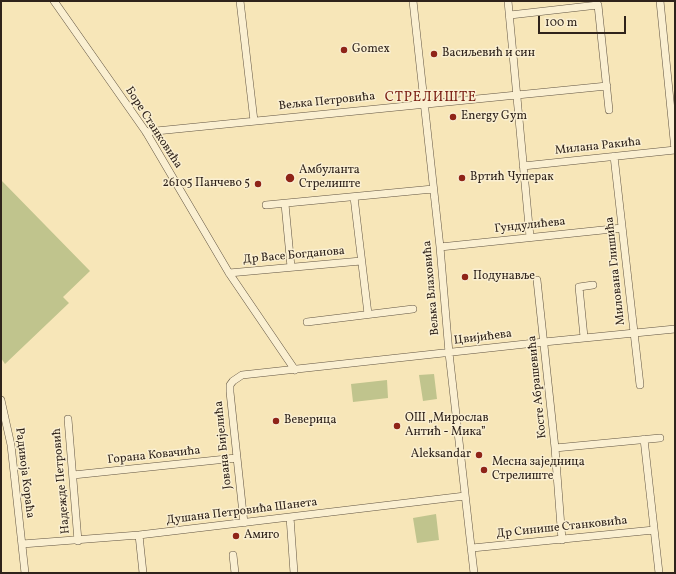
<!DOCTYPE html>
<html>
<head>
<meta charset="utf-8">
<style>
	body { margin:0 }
	#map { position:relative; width:676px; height:574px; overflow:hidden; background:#f7e6b8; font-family:Vollkorn,serif }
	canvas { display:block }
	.frame { position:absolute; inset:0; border:2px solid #2f231b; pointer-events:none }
	.scale { position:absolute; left:538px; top:16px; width:88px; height:18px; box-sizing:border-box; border:2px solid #2f231b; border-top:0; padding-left:5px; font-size:12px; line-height:14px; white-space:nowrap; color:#2f231b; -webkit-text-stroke:3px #faefd1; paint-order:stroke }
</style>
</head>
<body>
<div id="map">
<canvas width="676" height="574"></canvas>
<div class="frame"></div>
<div class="scale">100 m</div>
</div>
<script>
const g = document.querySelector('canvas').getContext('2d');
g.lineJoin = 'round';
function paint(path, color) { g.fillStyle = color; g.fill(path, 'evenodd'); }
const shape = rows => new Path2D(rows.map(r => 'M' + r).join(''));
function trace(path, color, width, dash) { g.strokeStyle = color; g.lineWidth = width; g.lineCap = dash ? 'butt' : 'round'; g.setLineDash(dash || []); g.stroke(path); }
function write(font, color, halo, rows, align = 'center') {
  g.font = font + ' Vollkorn,serif'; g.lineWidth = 3; g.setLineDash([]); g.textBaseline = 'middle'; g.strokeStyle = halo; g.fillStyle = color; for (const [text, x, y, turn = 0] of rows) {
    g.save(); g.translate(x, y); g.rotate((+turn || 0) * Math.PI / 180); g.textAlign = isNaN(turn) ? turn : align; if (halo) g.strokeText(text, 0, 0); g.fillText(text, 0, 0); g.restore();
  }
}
paint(shape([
	[1,180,90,271,63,297,69,303,5,364,1,358],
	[434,374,437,399,423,401,419,375],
	[387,380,388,398,353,402,351,384],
	[436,514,439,540,417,543,413,518]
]), '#c0c48d');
const minor = shape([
	[54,1,146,132,229,273,295,370],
	[240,1,254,121],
	[413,1,440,247,449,353,474,573],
	[508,1,530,237],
	[660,1,675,150],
	[510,15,598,5,609,110],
	[146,132,607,86],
	[614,156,640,385],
	[523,166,675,150],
	[354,197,368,314],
	[285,204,291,267],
	[266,205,433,189],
	[440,247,622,228],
	[229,273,361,261],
	[537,280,555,448,562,540],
	[307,322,413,309],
	[584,337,579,287,593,285],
	[1,400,11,445,25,573],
	[68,419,78,541],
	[644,439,659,573],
	[555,448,660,438],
	[73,475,236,458],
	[290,517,294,573],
	[244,523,230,392,230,385,233,381,242,375,544,342,675,329],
	[139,535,143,573],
	[22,544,139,535,465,496],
	[472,548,654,530],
	[233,555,235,573]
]);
trace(minor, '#615442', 8);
trace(minor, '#faefd1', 7);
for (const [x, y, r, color] of [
	[344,50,4,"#8f2418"],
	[434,54,4,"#8f2418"],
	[453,117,4,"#8f2418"],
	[290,178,5,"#8f2418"],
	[462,178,4,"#8f2418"],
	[258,184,4,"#8f2418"],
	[465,277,4,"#8f2418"],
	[276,421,4,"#8f2418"],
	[397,426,4,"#8f2418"],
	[479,455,4,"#8f2418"],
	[484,470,4,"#8f2418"],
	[236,536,4,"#8f2418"]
]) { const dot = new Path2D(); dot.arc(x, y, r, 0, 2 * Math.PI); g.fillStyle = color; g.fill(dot); trace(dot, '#faefd1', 1.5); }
write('12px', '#2f231b', '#faefd1', [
	["Gomex",352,50],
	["Васиљевић и син",442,54],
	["Energy Gym",461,117],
	["Амбуланта",299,171],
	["Стрелиште",299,185],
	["Вртић Чуперак",470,178],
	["26105 Панчево 5",250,184,"right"],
	["Подунавље",473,277],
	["ОШ „Мирослав",405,419],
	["Антић - Мика”",405,433],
	["Веверица",284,421],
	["Aleksandar",471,455,"right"],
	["Месна заједница",492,463],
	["Стрелиште",492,477],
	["Амиго",244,536]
], 'left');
write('12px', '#2f231b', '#faefd1', [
	["Вељка Петровића",327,102,-6],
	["Боре Станковића",153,128,57],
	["Милана Ракића",598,147,-6],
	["Гундулићева",530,226,-6],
	["Др Васе Богданова",294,256,-5],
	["Милована Глишића",616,271,-96],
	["Вељка Влаховића",432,288,-95],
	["Цвијићева",483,338,-7],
	["Косте Абрашевића",538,387,-96],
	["Јована Бијелића",224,445,-96],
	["Горана Ковачића",154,456,-6],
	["Радивоја Кораћа",24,473,83],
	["Надежде Петровић",62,481,-95],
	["Душана Петровића Шанета",242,512,-7],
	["Др Синише Станковића",562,528,-6]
]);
g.letterSpacing = '1px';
write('14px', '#7a1f14', '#faefd1', [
	["СТРЕЛИШТЕ",431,98]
]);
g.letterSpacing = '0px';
</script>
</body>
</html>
